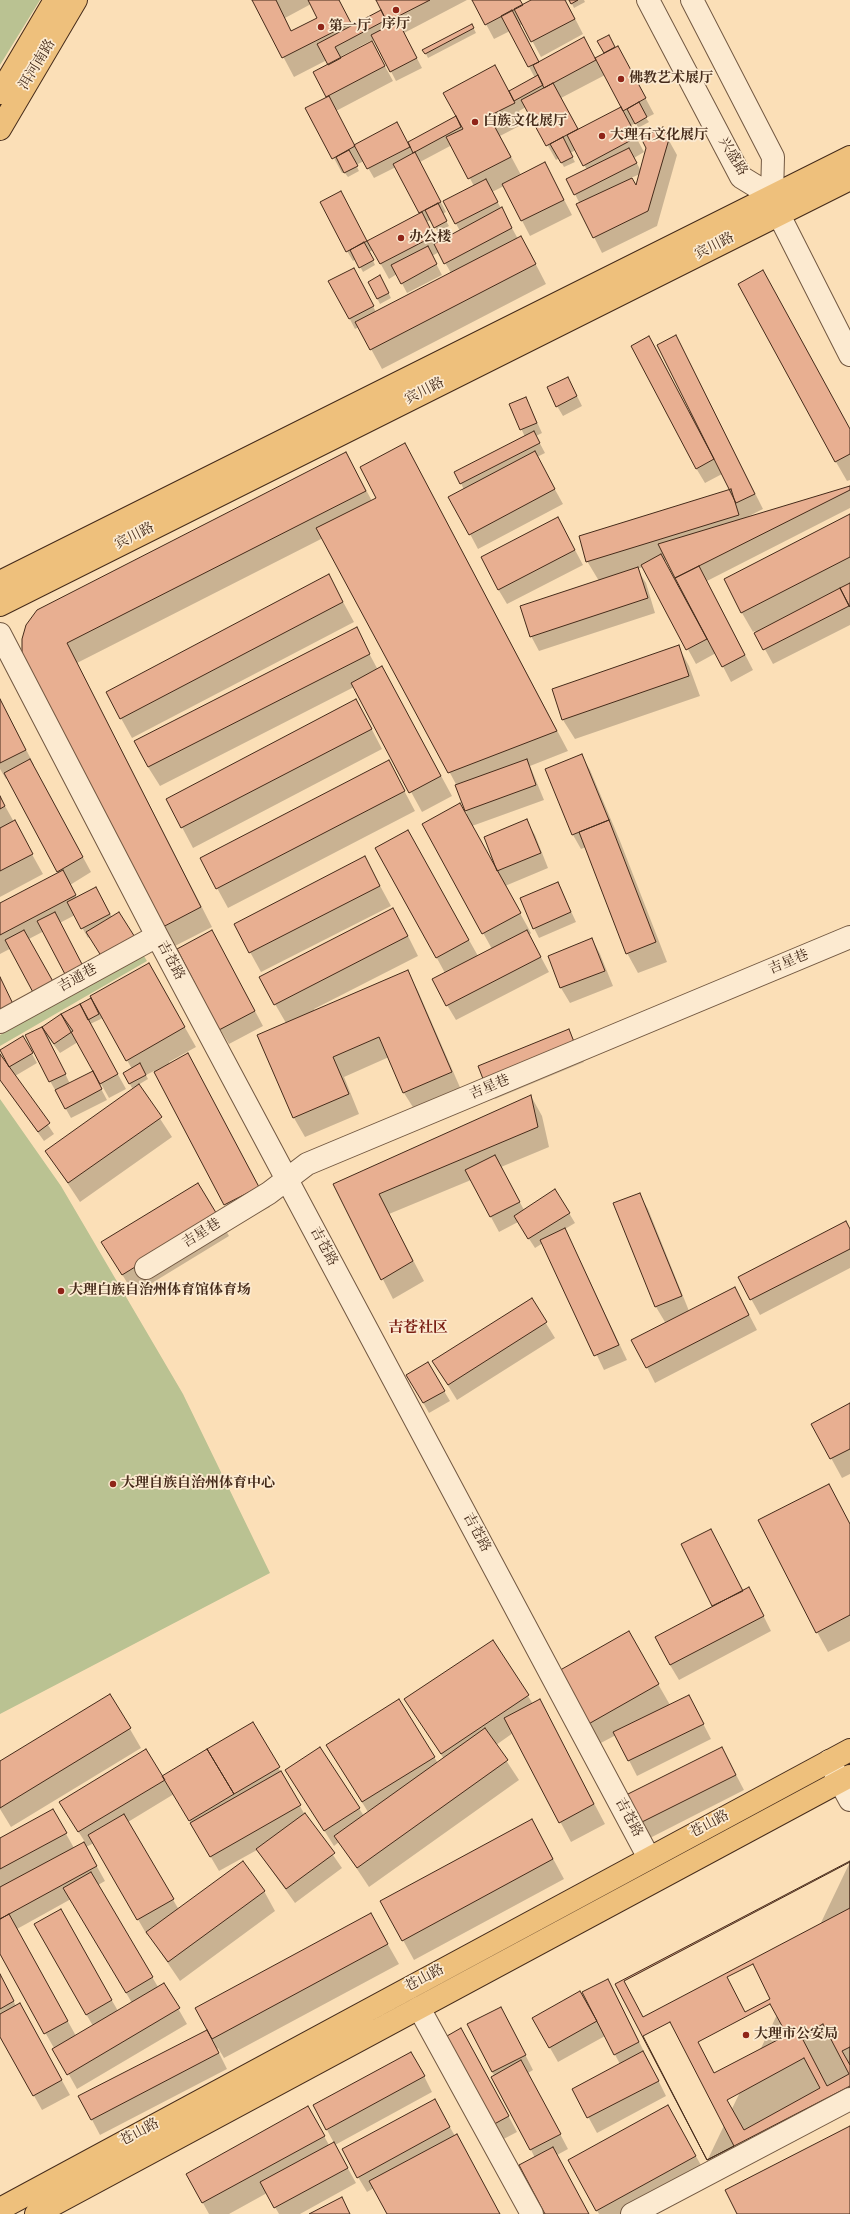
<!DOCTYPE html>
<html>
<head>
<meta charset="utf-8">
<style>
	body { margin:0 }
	canvas { display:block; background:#fbdfb7 }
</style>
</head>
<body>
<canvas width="850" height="2214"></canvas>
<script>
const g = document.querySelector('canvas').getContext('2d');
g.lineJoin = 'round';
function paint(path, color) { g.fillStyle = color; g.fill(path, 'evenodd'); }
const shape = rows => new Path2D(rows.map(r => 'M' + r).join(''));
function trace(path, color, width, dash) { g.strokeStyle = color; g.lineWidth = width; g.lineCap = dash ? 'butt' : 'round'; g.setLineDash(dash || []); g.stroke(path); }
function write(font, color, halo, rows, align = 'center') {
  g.font = font + ' "IM FELL English","Noto Serif SC",serif'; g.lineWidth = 3.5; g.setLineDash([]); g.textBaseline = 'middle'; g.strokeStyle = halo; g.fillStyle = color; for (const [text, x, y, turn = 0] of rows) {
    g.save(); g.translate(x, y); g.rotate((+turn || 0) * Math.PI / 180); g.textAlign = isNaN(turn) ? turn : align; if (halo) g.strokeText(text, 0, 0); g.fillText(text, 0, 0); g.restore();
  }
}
paint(shape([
	[0,0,40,0,0,65],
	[142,953,147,961,0,1046,0,1035],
	[0,1099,61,1186,183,1394,270,1573,0,1714]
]), '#bac292');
paint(shape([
	[253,0,339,0,353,27,383,11,377,0,467,0,404,33,422,68,396,81,374,39,340,57,341,59,380,57,393,81,336,111,355,146,408,143,455,118,460,125,461,124,495,67,509,92,535,78,510,31,494,39,473,0,520,0,523,6,534,0,568,0,566,1,583,34,541,57,523,24,519,26,539,63,595,59,605,54,598,41,608,36,615,48,618,47,654,114,646,118,649,122,638,128,636,123,630,126,644,152,634,158,641,171,662,128,677,155,657,226,602,253,578,205,580,204,575,194,587,170,576,150,570,153,575,162,564,167,559,158,556,160,526,107,519,111,525,123,500,136,521,175,545,163,572,215,530,236,504,186,492,192,518,239,532,257,546,284,382,369,359,327,355,329,330,281,359,279,376,312,451,273,439,252,432,256,442,275,407,293,397,274,389,279,373,250,369,252,375,265,363,272,356,259,353,261,347,251,346,202,367,242,420,214,396,167,374,178,364,161,356,165,359,171,348,177,344,172,342,173,307,108,328,97,315,73,329,65,327,60,294,77],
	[311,4,318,18,292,32,285,18],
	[605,75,622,107,578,130,561,98],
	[452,145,474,186,444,202,460,231,438,243,426,222,431,220,438,232,449,226,442,214,446,212,420,162],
	[640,174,636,187,631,178],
	[570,0,584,0,585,2,574,8],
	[472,25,476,33,428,58,424,50],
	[380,276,391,298,380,304,369,282],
	[739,284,850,430,850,480,847,481,836,462],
	[676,336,763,509,745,518,850,487,850,508,707,581,753,670,731,682,716,653,696,664,643,567,637,569,646,583,655,613,539,651,531,636,599,581,587,561,730,490,722,474,705,483,696,468,689,412,690,411],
	[667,560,683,590,681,591,664,561],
	[568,378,582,406,563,416,557,406],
	[526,398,542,433,536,436,545,453,537,457,563,504,478,549,470,534,464,490,461,483,525,437,510,404],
	[346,453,372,501,416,464,568,751,530,766,544,800,472,826,497,870,526,820,535,835,548,868,505,886,531,933,529,935,549,972,456,1020,447,1005,445,973,377,848,419,851,478,956,492,949,423,824,467,814,457,786,323,538,77,663,212,927,171,948,23,661],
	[850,516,850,625,773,664,755,631,753,632,742,613,725,580],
	[558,518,583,565,507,604,498,589],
	[329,576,354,622,132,738,107,693],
	[356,629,378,670,393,687,452,796,422,812,354,687,160,786,148,767],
	[678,646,689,666,700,696,575,739,563,720,553,690],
	[0,699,34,765,33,765,91,872,70,885,78,900,102,898,112,917,88,938,75,915,0,954,0,905,59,874,7,778,6,779,0,769],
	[367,720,382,749,193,848,167,799],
	[582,756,590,770,620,841,667,962,638,973,627,953,586,847,581,849,573,835],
	[399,781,415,811,228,908,217,888],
	[0,797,43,874,0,897],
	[365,858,391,906,261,972,250,952],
	[558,883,576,922,539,938,534,928],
	[404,928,418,956,314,1009,315,1011,407,971,418,991,462,1092,416,1112,404,1093,389,1057,344,1077,359,1114,305,1137,294,1118,286,1023,275,1004],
	[212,931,263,1026,229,1044,220,1029],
	[592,939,600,954,613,986,570,1003,561,988,549,957],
	[149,964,196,1047,169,1062,170,1064,188,1054,270,1207,237,1224,154,1071,146,1075,148,1079,138,1085,172,1137,80,1202,46,1151,137,1087,132,1088,124,1073,132,1069,103,1018,90,1024,126,1089,109,1098,100,1082,98,1083,107,1100,71,1118,50,1081,27,1036,62,1015,94,1003],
	[48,1037,60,1053,78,1042,98,1079,70,1084],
	[569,1030,584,1062,495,1099,486,1084],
	[23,1038,37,1063,15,1076,54,1134,44,1141,0,1080,0,1056,8,1067],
	[531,1096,542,1116,549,1147,501,1167,524,1210,569,1213,575,1223,565,1229,627,1360,604,1370,543,1243,535,1248,518,1222,499,1232,471,1180,389,1214,424,1281,393,1299,334,1184],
	[639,1194,648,1209,689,1311,743,1303,757,1330,655,1383,633,1340,669,1321,665,1322,656,1307,615,1204],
	[218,1217,229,1236,134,1294,114,1261],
	[850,1230,850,1268,760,1315,739,1277],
	[531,1299,555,1338,457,1400,442,1376],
	[428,1364,450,1401,429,1413,408,1376],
	[850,1404,850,1474,842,1478,813,1425],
	[829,1485,850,1524,850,1641,828,1652,817,1632],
	[711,1530,743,1592,757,1603,771,1631,679,1680,670,1665,713,1607,682,1545],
	[629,1633,670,1705,689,1696,711,1739,637,1776,616,1735,597,1745,556,1674],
	[493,1642,533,1704,540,1701,605,1824,571,1842,513,1733,496,1745,519,1780,369,1887,339,1842,334,1846,286,1770,320,1748,364,1816,368,1812,327,1745,434,1757,438,1763,444,1759,406,1699],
	[110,1695,141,1748,11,1827,0,1809,0,1762],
	[253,1723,305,1815,342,1868,295,1903,257,1850,219,1871,174,1794,128,1822,179,1910,264,1891,275,1911,180,1981,148,1934,147,1935,94,1843,86,1847,105,1881,98,1885,158,1987,164,1984,187,2024,77,2089,0,1952,0,1839,61,1825,74,1848,85,1842,69,1817,162,1777],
	[71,1899,132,2003,118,2011,60,1910,35,1925,93,2026,76,2036,17,1929],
	[722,1748,744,1790,650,1838,628,1795],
	[543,1840,564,1879,414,1960,382,1902],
	[850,1862,850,2111,719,2179,708,2159],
	[382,1934,399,1964,224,2058,218,2048,217,2049,227,2069,100,2135,80,2097,209,2036],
	[0,1975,16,2006,28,2019,70,2095,42,2110,0,2035],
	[616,1995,666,2096,597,2133,573,2089,620,2064,605,2036,558,2062,533,2018,588,2008],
	[509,2023,533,2070,528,2073,568,2149,557,2155,588,2214,546,2214,535,2158,469,2025],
	[470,2044,517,2132,496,2143],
	[420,2068,432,2092,335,2145,356,2183,300,2214,279,2214,267,2193,229,2214,209,2214,187,2174,319,2127,329,2145,334,2143,327,2130],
	[443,2115,455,2136,500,2214,388,2214,374,2188,367,2192,358,2177],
	[679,2126,707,2176,638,2214,599,2214,570,2160]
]), '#0003');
const building = shape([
	[252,0,276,0,291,31,317,18,308,0,339,0,351,23,282,58,252,0],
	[376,0,430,0,387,22,376,0],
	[472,0,520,0,523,5,485,25,472,0],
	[531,0,565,0,575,19,531,42,514,9,531,0],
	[569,0,578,0,571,4,569,0],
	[381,10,386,20,335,47,341,58,328,65,317,44,381,10],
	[512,10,539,62,528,67,501,16,512,10],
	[398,21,417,58,390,72,371,35,398,21],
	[472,24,474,28,425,54,422,50,472,24],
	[609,35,615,47,604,53,597,41,609,35],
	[584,37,596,60,544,88,533,65,584,37],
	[372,41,385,66,326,97,313,72,372,41],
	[618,46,646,98,623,111,595,58,618,46],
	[495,65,515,103,489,116,511,157,468,179,446,137,463,129,443,93,495,65],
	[538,75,543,85,514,101,509,91,538,75],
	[553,83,578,129,546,146,521,100,553,83],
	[329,96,355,146,332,159,305,108,329,96],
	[639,102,647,117,635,124,627,109,639,102],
	[621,107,637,137,583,166,567,135,621,107],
	[456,116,461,127,413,153,408,142,456,116],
	[397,122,410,147,367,169,354,145,397,122],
	[663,127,669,139,648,211,593,238,576,204,632,178,636,185,646,148,641,138,663,127],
	[563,137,573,157,561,163,550,144,563,137],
	[629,148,637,163,574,195,566,179,629,148],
	[349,150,358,166,344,173,336,157,349,150],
	[415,152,441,202,419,213,393,164,415,152],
	[545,162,564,200,521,221,502,184,545,162],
	[486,179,498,202,455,224,443,201,486,179],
	[341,191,367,241,346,252,320,202,341,191],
	[438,203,447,221,434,228,425,210,438,203],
	[502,207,512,228,444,264,434,244,502,207],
	[422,212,434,236,380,264,367,241,422,212],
	[521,236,536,264,370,350,355,322,521,236],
	[364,242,374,260,359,268,350,250,364,242],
	[428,246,437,264,401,284,391,265,428,246],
	[354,268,374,306,349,319,328,281,354,268],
	[763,270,850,429,850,454,835,462,738,284,763,270],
	[380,275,389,293,377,299,368,282,380,275],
	[676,335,755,494,736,503,657,345,676,335],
	[649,336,714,459,696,469,631,346,649,336],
	[568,377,577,396,556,407,547,387,568,377],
	[526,397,537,423,520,430,509,404,526,397],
	[534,431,540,443,460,484,454,472,534,431],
	[405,443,557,731,448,773,316,528,376,498,360,467,405,443],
	[535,451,555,489,469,535,448,497,535,451],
	[346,452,366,491,67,643,201,907,159,929,22,661,22,639,26,625,37,610,346,452],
	[850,486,850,490,675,578,658,544,850,486],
	[731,489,739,515,586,562,579,536,731,489],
	[850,514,850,557,741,613,724,579,850,514],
	[558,517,575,550,498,590,481,557,558,517],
	[661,554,707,639,686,650,641,565,661,554],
	[699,566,745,655,722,667,675,578,699,566],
	[638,567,648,598,530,637,520,606,638,567],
	[329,574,343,602,120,719,106,692,329,574],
	[850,583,850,607,840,588,850,583],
	[840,588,849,606,763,650,754,633,840,588],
	[357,627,370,654,148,767,134,741,357,627],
	[679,645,689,676,562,720,552,689,679,645],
	[382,666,441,776,409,793,351,683,382,666],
	[0,699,26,750,0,763,0,699],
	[356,699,372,729,181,828,166,799,356,699],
	[582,754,609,820,572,835,545,769,582,754],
	[30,759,83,857,57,872,4,773,30,759],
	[527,759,536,785,465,811,455,785,527,759],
	[389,760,405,791,216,889,200,858,389,760],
	[0,796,5,806,0,809,0,796],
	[460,803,521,913,482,934,422,824,460,803],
	[527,819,541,853,497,871,484,837,527,819],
	[15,820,33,854,0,871,0,828,15,820],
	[609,820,656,942,626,954,579,832,609,820],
	[408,830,469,940,436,958,375,848,408,830],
	[365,856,380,886,249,953,234,924,365,856],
	[63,870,76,895,0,935,0,903,63,870],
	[558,882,571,912,533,929,520,898,558,882],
	[96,887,110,914,81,929,67,902,96,887],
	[393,908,408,936,274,1005,259,977,393,908],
	[55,912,84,968,67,978,37,921,55,912],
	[119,912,138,942,105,962,86,932,119,912],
	[24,930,55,985,35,996,5,940,24,930],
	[212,930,255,1011,219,1030,177,949,212,930],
	[527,930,541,957,446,1006,432,979,527,930],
	[592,938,605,971,560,988,548,956,592,938],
	[149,963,185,1027,126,1061,90,996,149,963],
	[408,970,452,1072,403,1093,379,1037,333,1057,349,1094,293,1118,257,1035,408,970],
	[0,977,14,1006,0,1013,0,977],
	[91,998,99,1014,88,1020,80,1004,91,998],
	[80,1004,118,1074,100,1084,61,1014,80,1004],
	[61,1014,73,1031,54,1044,42,1027,61,1014],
	[42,1027,66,1074,49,1082,25,1035,42,1027],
	[569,1029,576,1047,485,1084,478,1066,569,1029],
	[23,1036,33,1053,9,1067,0,1050,23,1036],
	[188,1053,259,1187,224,1205,154,1072,188,1053],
	[0,1054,50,1123,38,1132,0,1080,0,1054],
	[140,1063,146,1075,129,1084,123,1073,140,1063],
	[93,1071,102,1089,65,1109,55,1090,93,1071],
	[139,1084,162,1117,68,1183,45,1151,139,1084],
	[531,1095,538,1127,379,1194,413,1261,381,1280,333,1184,531,1095],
	[495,1155,520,1202,490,1217,465,1170,495,1155],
	[198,1183,218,1216,122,1275,101,1242,198,1183],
	[555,1189,570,1213,528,1239,514,1216,555,1189],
	[640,1193,682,1296,655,1307,613,1203,640,1193],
	[846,1221,850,1229,850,1249,750,1300,738,1277,846,1221],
	[565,1228,619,1345,594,1356,540,1240,565,1228],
	[735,1287,749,1315,646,1368,631,1340,735,1287],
	[532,1298,547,1322,448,1385,432,1361,532,1298],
	[428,1362,445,1391,423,1403,406,1375,428,1362],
	[850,1403,850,1449,830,1459,811,1424,850,1403],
	[829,1484,850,1524,850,1615,816,1633,758,1520,829,1484],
	[711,1529,743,1591,712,1606,681,1544,711,1529],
	[749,1587,764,1616,670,1665,655,1637,749,1587],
	[629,1631,659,1684,585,1726,555,1673,629,1631],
	[493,1640,529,1695,441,1754,404,1699,493,1640],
	[110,1694,131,1728,0,1808,0,1761,110,1694],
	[689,1695,704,1724,628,1761,613,1732,689,1695],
	[399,1699,435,1757,362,1802,326,1745,399,1699],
	[540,1699,594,1804,559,1823,504,1718,540,1699],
	[253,1722,280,1767,234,1794,207,1749,253,1722],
	[485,1728,508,1760,357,1868,334,1836,485,1728],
	[320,1747,360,1808,324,1831,285,1770,320,1747],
	[722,1747,736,1775,640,1823,626,1795,722,1747],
	[146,1749,165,1780,78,1832,59,1802,146,1749],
	[207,1749,234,1794,189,1821,162,1776,207,1749],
	[281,1771,301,1805,210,1857,190,1823,281,1771],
	[53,1809,67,1833,0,1869,0,1838,53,1809],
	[305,1813,335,1853,286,1889,256,1849,305,1813],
	[124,1814,174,1899,137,1920,88,1835,124,1814],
	[532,1819,553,1859,402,1941,380,1901,532,1819],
	[84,1842,97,1866,0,1919,0,1887,84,1842],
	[243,1861,265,1891,168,1962,146,1932,243,1861],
	[850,1861,850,2086,707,2160,615,1984,850,1861],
	[850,1862,850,1908,643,2017,624,1981,850,1862],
	[91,1872,153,1977,126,1993,63,1888,91,1872],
	[61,1909,112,2000,86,2015,34,1924,61,1909],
	[371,1913,388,1944,212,2039,195,2008,371,1913],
	[9,1914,68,2021,44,2034,0,1954,0,1919,9,1914],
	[753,1964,770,1999,745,2012,727,1977,753,1964],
	[0,1974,14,2001,0,2009,0,1974],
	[608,1979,639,2042,614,2055,582,1992,608,1979],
	[164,1983,180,2008,67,2075,52,2049,164,1983],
	[580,1991,597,2021,549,2048,532,2018,580,1991],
	[20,2003,62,2080,33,2096,0,2037,0,2014,20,2003],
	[770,2004,787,2035,714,2073,698,2042,770,2004],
	[501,2007,526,2055,492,2072,467,2024,501,2007],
	[670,2022,734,2146,707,2160,643,2036,670,2022],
	[823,2024,849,2074,827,2086,801,2036,823,2024],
	[461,2028,509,2116,487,2128,440,2040,461,2028],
	[207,2030,219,2053,91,2120,78,2096,207,2030],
	[850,2047,850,2065,842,2051,850,2047],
	[643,2051,659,2081,587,2118,572,2089,643,2051],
	[411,2052,425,2076,326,2130,313,2105,411,2052],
	[804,2058,820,2088,744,2130,727,2100,804,2058],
	[521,2060,561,2134,530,2150,491,2077,521,2060],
	[435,2099,450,2127,357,2178,342,2149,435,2099],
	[668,2105,696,2156,596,2211,568,2160,668,2105],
	[308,2106,325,2136,202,2203,186,2174,308,2106],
	[850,2126,850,2214,737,2214,725,2190,850,2126],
	[457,2134,500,2214,387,2214,369,2181,457,2134],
	[334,2142,348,2168,274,2208,260,2182,334,2142],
	[553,2147,589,2214,545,2214,519,2165,553,2147],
	[342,2197,350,2214,309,2214,342,2197]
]);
paint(building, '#e8af91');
trace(building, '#452b1a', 1);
const minor = shape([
	[648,0,741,177,772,196],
	[692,0,773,157,772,196,779,215,850,355],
	[0,634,157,936,649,1858],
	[0,1022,157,936],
	[146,1268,269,1193,307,1164,850,937],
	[829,1761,850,1800],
	[419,2008,532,2214],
	[632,2214,850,2099]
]);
const major = shape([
	[0,93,55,0],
	[0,129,76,0],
	[0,582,850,157],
	[0,605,850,179],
	[0,2209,850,1750],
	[36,2214,850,1776]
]);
trace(minor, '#725841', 24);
trace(major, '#452b1a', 24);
trace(minor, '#fcead0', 22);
trace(major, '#eec07c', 22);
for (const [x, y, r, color] of [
	[396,10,4,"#8f2418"],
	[321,27,4,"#8f2418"],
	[621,79,4,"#8f2418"],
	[475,122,4,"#8f2418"],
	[602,136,4,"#8f2418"],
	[401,238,4,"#8f2418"],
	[61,1291,4,"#8f2418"],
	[113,1484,4,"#8f2418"],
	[746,2035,4,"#8f2418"]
]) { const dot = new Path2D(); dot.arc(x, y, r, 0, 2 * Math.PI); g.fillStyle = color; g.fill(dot); trace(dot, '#fcead0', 1.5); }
write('bold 14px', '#452b1a', '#fcead0', [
	["序厅",396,25,"center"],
	["第一厅",329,27],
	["佛教艺术展厅",629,79],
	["白族文化展厅",483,122],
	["大理石文化展厅",610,136],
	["办公楼",409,238],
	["大理白族自治州体育馆体育场",69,1291],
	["大理自族自治州体育中心",121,1484],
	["大理市公安局",754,2035]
], 'left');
write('14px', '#452b1a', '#fcead0', [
	["洱河南路",38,65,-59],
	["兴盛路",732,157,59],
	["宾川路",715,247,-27],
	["宾川路",425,392,-27],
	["宾川路",135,537,-27],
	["吉苍路",170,961,62],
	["吉星巷",789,963,-23],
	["吉通巷",78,979,-29],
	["吉星巷",490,1088,-23],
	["吉星巷",202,1234,-32],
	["吉苍路",323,1247,62],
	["吉苍路",476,1533,62],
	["吉苍路",628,1818,62],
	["苍山路",710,1825,-28],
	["苍山路",425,1979,-28],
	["苍山路",140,2133,-28]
]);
write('bold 15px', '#7a1f14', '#fcead0', [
	["吉苍社区",418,1329]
]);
</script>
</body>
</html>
